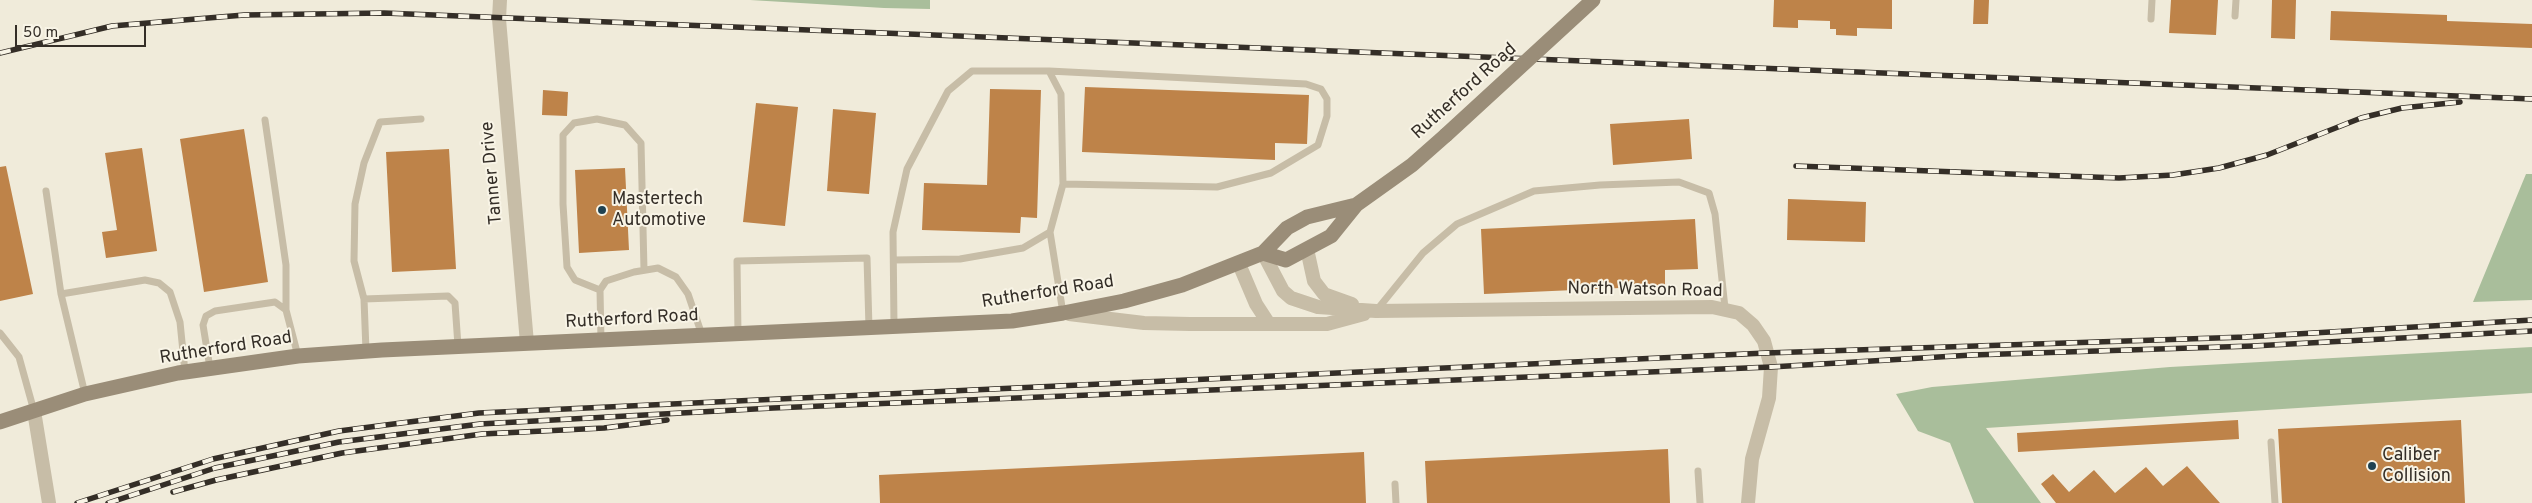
<!DOCTYPE html>
<html>
<head>
<meta charset="utf-8">
<style>
	body { margin:0 }
	#map { position:relative; width:2532px; height:503px; overflow:hidden; background:#f0ebda; font-family:Overpass,sans-serif }
	canvas { display:block }
	.scale { position:absolute; left:15px; top:25px; width:131px; height:22px; box-sizing:border-box; border:2px solid #342e27; border-top:0; padding-left:6px; font-size:15px; line-height:18px; white-space:nowrap; color:#342e27; -webkit-text-stroke:4px #f8f4e6; paint-order:stroke }
</style>
</head>
<body>
<div id="map">
<canvas width="2532" height="503"></canvas>
<div class="scale">50 m</div>
</div>
<script>
const g = document.querySelector('canvas').getContext('2d');
g.lineJoin = 'round';
function paint(path, color) { g.fillStyle = color; g.fill(path, 'evenodd'); }
const shape = rows => new Path2D(rows.map(r => 'M' + r).join(''));
function trace(path, color, width, dash) { g.strokeStyle = color; g.lineWidth = width; g.lineCap = dash ? 'butt' : 'round'; g.setLineDash(dash || []); g.stroke(path); }
function write(font, color, halo, rows, align = 'center') {
  g.font = font + ' Overpass,sans-serif'; g.lineWidth = 4; g.setLineDash([]); g.textBaseline = 'middle'; g.strokeStyle = halo; g.fillStyle = color; for (const [text, x, y, turn = 0] of rows) {
    g.save(); g.translate(x, y); g.rotate((+turn || 0) * Math.PI / 180); g.textAlign = isNaN(turn) ? turn : align; if (halo) g.strokeText(text, 0, 0); g.fillText(text, 0, 0); g.restore();
  }
}
paint(shape([
	[750,0,930,0,930,9,884,8],
	[2526,174,2532,174,2532,300,2473,302],
	[2532,347,2532,393,1986,428,2041,503,1974,503,1950,443,1918,431,1896,394,1932,387,2170,367]
]), '#a9be9b');
paint(shape([
	[1774,0,1892,0,1892,29,1857,28,1857,36,1836,35,1836,29,1830,29,1830,21,1798,20,1798,28,1773,27],
	[1974,0,1989,0,1988,24,1973,24],
	[2171,0,2218,0,2216,35,2169,33],
	[2272,0,2296,0,2295,39,2271,38],
	[2331,11,2447,15,2447,21,2532,24,2532,48,2330,40],
	[1085,87,1309,95,1307,144,1275,143,1275,160,1082,152],
	[990,89,1041,90,1037,218,1021,217,1020,233,922,230,924,183,987,185],
	[543,90,568,92,567,116,542,115],
	[756,103,798,107,785,226,743,222],
	[833,109,876,113,869,194,827,191],
	[1689,119,1692,159,1613,165,1610,124],
	[244,129,268,282,204,292,180,139],
	[142,148,157,251,106,258,102,232,117,230,105,153],
	[449,149,456,269,392,272,386,152],
	[6,166,33,294,0,301,0,167],
	[625,168,629,250,579,253,575,170],
	[1788,199,1866,202,1865,242,1787,240],
	[1695,219,1698,269,1665,270,1665,286,1484,294,1481,229],
	[2238,420,2239,439,2018,452,2017,433],
	[2461,420,2465,503,2282,503,2278,429],
	[1668,449,1670,503,1427,503,1425,461],
	[1364,452,1366,503,880,503,879,475],
	[2187,466,2220,503,2056,503,2041,484,2053,474,2069,492,2094,470,2115,493,2146,467,2163,486]
]), '#be8349');
trace(shape([
	[2235,16,2236,0],
	[2151,19,2152,0],
	[1049,71,1306,84,1321,89,1327,99,1327,116,1318,145,1271,173,1217,187,1063,184,1050,232],
	[265,120,286,265,286,310],
	[46,191,61,294,85,394],
	[894,260,960,259,1023,248,1050,232,1063,313],
	[600,290,575,280,567,267,563,204,563,135,574,123,597,119,625,125,641,143,644,270],
	[61,294,145,280,159,283,170,292,180,322,185,372],
	[364,299,354,261,355,204,364,163,380,122,421,119],
	[1376,311,1423,253,1457,224,1534,191,1600,185,1679,182,1709,193,1715,214,1725,308],
	[894,326,893,232,907,169,948,91,972,71,1049,71,1061,94,1063,184],
	[0,333,19,357,34,411],
	[738,334,737,261,867,258,869,328],
	[601,340,600,290,606,281,634,272,658,268,676,277,688,294,702,335],
	[366,351,364,299,448,296,455,303,458,346],
	[210,368,203,325,206,316,215,311,275,302,286,310,298,356],
	[2271,442,2275,503],
	[1698,471,1700,503],
	[1395,484,1396,503]
]), '#c7bda7', 7);
trace(shape([
	[500,0,499,19,527,343],
	[1307,249,1314,281,1324,294,1352,304],
	[1263,253,1283,291,1291,298,1318,307,1376,311,1712,307,1739,313,1753,325,1764,341,1771,367,1769,398,1752,459,1748,503],
	[1239,264,1256,304,1269,324],
	[1069,314,1144,323,1190,324,1327,324,1364,314],
	[34,411,49,503]
]), '#c7bda7', 14);
trace(shape([
	[1263,253,1286,260,1331,236,1356,205,1412,165,1446,135],
	[0,422,85,394,178,373,298,356,382,350,1012,321,1063,313,1124,301,1182,285,1263,253,1287,228,1307,217,1356,205]
]), '#9a8d78', 15);
const rail = shape([
	[0,53,112,26,244,15,384,13,2532,99],
	[1796,166,2119,178,2173,175,2219,168,2267,155,2361,118,2402,108,2460,102],
	[173,492,216,480,342,453,482,434,604,428,667,420],
	[77,503,213,459,339,431,479,413,1766,353,2246,337,2532,320],
	[108,503,215,468,339,442,480,424,773,408,1771,367,1972,355,2253,346,2532,331]
]);
trace(rail, '#342e27', 5.5);
trace(rail, '#f8f4e6', 4, [11]);
trace(shape([
	[1446,135,1593,0]
]), '#9a8d78', 15);
for (const [x, y, r, color] of [
	[602,210,5,"#1f4252"],
	[2372,466,5,"#1f4252"]
]) { const dot = new Path2D(); dot.arc(x, y, r, 0, 2 * Math.PI); g.fillStyle = color; g.fill(dot); trace(dot, '#f8f4e6', 2); }
write('18px', '#342e27', '#f8f4e6', [
	["Rutherford Road",1465,92,-42],
	["Tanner Drive",493,173,-95],
	["North Watson Road",1645,291,1],
	["Rutherford Road",1048,293,-9],
	["Rutherford Road",632,320,-3],
	["Rutherford Road",226,349,-9]
]);
write('18px', '#342e27', '#f8f4e6', [
	["Mastertech",612,200],
	["Automotive",612,221],
	["Caliber",2382,456],
	["Collision",2382,477]
], 'left');
</script>
</body>
</html>
